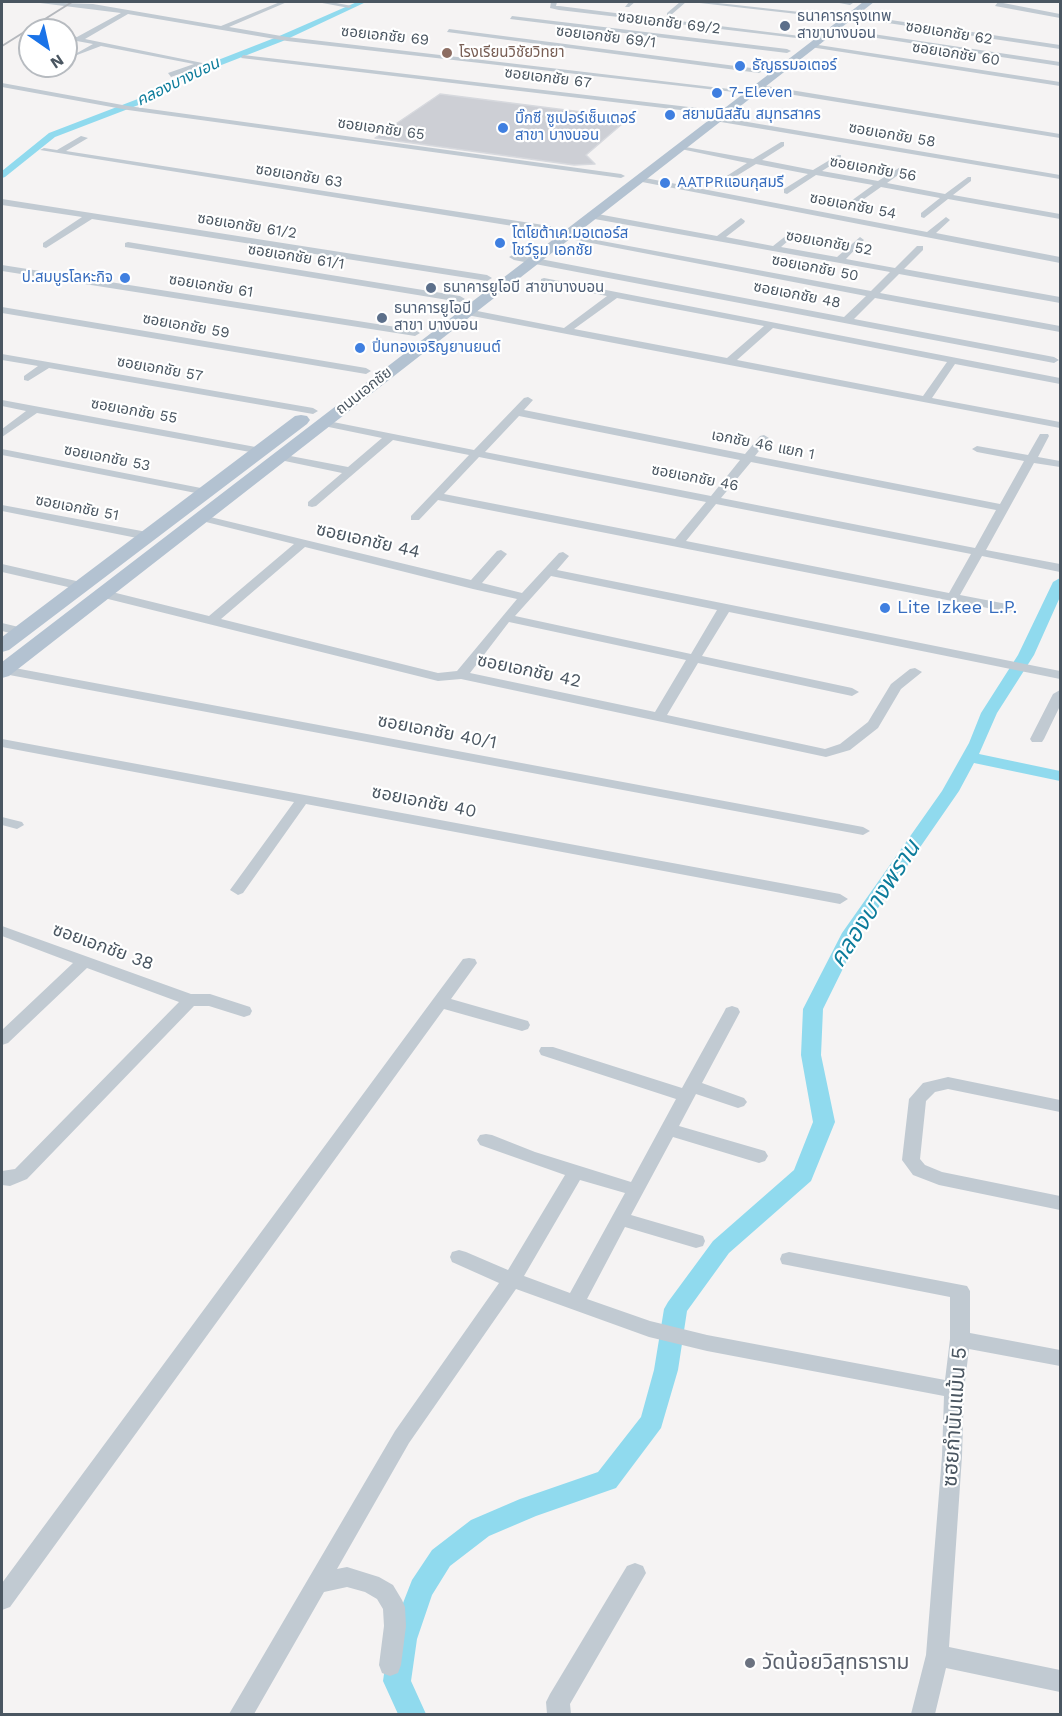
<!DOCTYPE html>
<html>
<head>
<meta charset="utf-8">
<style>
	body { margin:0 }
	#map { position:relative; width:1062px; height:1716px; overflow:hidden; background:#f5f3f3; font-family:"Work Sans",sans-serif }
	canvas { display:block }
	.frame { position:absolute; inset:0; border:3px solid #4a5661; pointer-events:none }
	.north { position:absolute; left:18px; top:18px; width:60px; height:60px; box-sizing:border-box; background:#fff; border:2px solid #b7bbc0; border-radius:50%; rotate:146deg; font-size:16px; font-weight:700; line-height:24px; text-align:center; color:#4a5661 }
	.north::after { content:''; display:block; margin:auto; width:21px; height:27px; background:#1a73e8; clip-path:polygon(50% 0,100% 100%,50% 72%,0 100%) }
</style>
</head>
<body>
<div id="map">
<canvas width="1062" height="1716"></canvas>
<div class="frame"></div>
<div class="north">N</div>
</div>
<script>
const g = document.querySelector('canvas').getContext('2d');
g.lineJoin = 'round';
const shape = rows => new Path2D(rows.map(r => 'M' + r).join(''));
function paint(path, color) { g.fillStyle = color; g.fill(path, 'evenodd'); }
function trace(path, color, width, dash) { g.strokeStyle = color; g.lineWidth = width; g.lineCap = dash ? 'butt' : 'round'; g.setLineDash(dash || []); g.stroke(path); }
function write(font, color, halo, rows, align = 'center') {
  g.font = font + ' "Work Sans","Noto Sans Thai",sans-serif'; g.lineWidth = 4.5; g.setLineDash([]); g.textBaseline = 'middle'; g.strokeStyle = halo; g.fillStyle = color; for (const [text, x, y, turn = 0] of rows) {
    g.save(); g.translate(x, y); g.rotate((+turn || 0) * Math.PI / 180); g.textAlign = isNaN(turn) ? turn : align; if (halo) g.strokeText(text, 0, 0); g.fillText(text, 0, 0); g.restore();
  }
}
paint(shape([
	[357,2,366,2,283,41,183,80,162,96,55,137,5,177,2,178,2,171,49,133,156,92,177,76,277,37,357,2],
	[1060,578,1060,597,1034,655,997,713,979,754,1060,771,1060,781,974,763,959,791,860,934,823,1009,821,1055,835,1122,811,1181,729,1253,687,1311,678,1370,661,1428,616,1488,536,1516,489,1536,450,1566,432,1595,417,1639,411,1681,426,1714,398,1714,383,1681,389,1639,412,1580,432,1550,471,1520,520,1499,598,1472,641,1417,654,1370,664,1309,668,1302,713,1241,794,1170,813,1122,801,1055,803,1009,842,933,942,791,969,743,981,713,1018,655,1053,582,1060,578]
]), '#90daee');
const building = shape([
	[440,94,629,118,586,155,595,164,574,165,375,138,440,94]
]);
paint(building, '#cdcfd5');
trace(building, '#d7d9de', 1.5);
paint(shape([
	[32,2,93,4,221,26,280,2,287,2,229,27,287,37,738,90,734,92,287,41,128,14,85,39,222,67,218,69,202,66,171,77,168,73,194,64,101,46,77,55,77,53,93,44,66,39,66,35,77,37,121,13,32,2],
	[317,2,331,2,352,6,349,8,317,2],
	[551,2,557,2,556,6,559,6,808,37,805,39,559,10,550,8,551,2],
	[629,2,635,2,629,7,625,7,629,2],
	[680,2,686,2,671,15,667,15,667,13,680,2],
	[691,2,709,2,836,16,833,18,691,2],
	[834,2,852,2,853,3,850,5,834,2],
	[998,2,1060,14,1060,18,995,6,998,2],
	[850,14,1060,45,1060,49,848,17,850,14],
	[512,16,787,49,791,51,787,53,510,19,512,16],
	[833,28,1060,62,1060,66,831,31,833,28],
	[449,29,759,69,763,71,759,73,447,32,449,29],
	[812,44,1060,82,1060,86,810,47,812,44],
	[243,55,706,109,710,111,706,113,241,58,243,55],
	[2,83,128,106,621,174,625,176,621,178,128,110,2,87,2,83],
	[760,85,1060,134,1060,138,757,89,760,85],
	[718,117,1060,175,1060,179,715,121,714,119,718,117],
	[81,136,88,138,66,151,550,226,554,229,550,232,40,150,44,148,57,150,81,136],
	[781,142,784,142,784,146,762,160,813,170,838,155,841,155,841,159,822,171,878,181,902,166,906,168,905,170,887,183,945,194,968,177,971,177,971,181,953,195,1060,214,1060,219,948,199,924,218,921,217,921,213,940,198,881,187,854,206,850,203,851,201,873,185,816,175,787,194,784,193,784,189,808,174,756,164,725,183,722,183,722,179,747,163,676,148,680,146,753,159,781,142],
	[640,177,927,232,946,217,950,220,936,233,1060,257,1060,263,637,181,637,177,640,177],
	[2,199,487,275,492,278,487,281,92,219,46,248,43,247,43,243,82,217,2,205,2,199],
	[592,213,717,236,741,218,745,221,744,223,726,237,773,246,792,231,796,234,781,247,837,257,860,237,864,240,846,259,895,268,917,246,923,246,923,250,904,269,1060,297,1060,303,899,274,880,293,1060,326,1060,332,875,298,854,319,1054,357,1059,360,1054,363,514,260,509,257,514,254,844,317,866,296,560,237,564,234,871,291,890,272,589,218,588,216,592,213],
	[128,242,460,296,465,299,460,302,125,247,125,243,128,242],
	[2,265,415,330,420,333,415,336,2,271,2,265],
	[544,278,1060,378,1060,384,955,364,932,398,1060,422,1060,428,467,315,462,312,467,309,564,328,607,296,541,283,541,279,544,278],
	[617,298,764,326,727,358,574,329,617,298],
	[773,328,947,362,923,396,737,360,773,328],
	[2,307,366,368,371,371,366,374,2,313,2,307],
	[2,354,313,408,318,411,313,414,49,368,28,381,24,380,24,376,38,366,2,360,2,354],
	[528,397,533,400,524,410,745,454,760,436,764,435,769,438,755,456,1000,504,1024,461,977,452,972,449,977,446,1028,455,1040,434,1048,434,1049,436,1038,457,1060,461,1060,467,1034,463,986,550,1060,564,1060,572,982,556,960,595,1012,605,1014,608,1012,611,1008,612,438,500,419,520,411,520,411,516,469,455,393,440,316,506,312,507,308,506,308,502,342,473,280,460,274,457,280,454,348,467,382,438,319,425,318,423,323,420,474,450,524,398,528,397],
	[519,416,740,460,711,496,485,452,519,416],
	[479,457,706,502,675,539,444,494,479,457],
	[751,462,996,510,975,548,721,498,751,462],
	[716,504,971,554,949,593,686,541,716,504],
	[2,400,261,448,266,451,261,454,37,413,2,437,2,429,26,411,2,406,2,400],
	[2,449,206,489,212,492,206,495,2,455,2,449],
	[2,505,147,532,153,536,147,540,2,511,2,505],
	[202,515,471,580,497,551,501,550,507,554,482,583,522,593,559,553,563,552,569,556,557,570,1060,671,1060,679,729,612,702,656,852,688,859,692,852,696,698,663,667,715,825,749,840,744,868,722,891,684,910,669,915,668,922,672,901,689,878,728,850,750,826,757,461,679,438,681,100,597,98,594,104,590,209,616,294,544,198,520,198,516,202,515],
	[305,547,473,589,517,599,457,671,438,673,221,619,305,547],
	[551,576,717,610,691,654,515,616,551,576],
	[509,622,686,660,655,712,470,673,509,622],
	[2,564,85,583,87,586,81,590,2,572,2,564],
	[2,623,27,629,28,632,22,636,2,631,2,623],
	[4,666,863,827,870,831,863,835,4,674,2,673,2,667,4,666],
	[1060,690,1060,706,1044,739,1042,742,1032,742,1030,739,1053,694,1060,690],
	[2,739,840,894,848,899,840,904,306,804,243,893,238,895,230,890,294,802,2,747,2,739],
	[2,817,22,822,24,825,17,829,2,825,2,817],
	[2,926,191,994,210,994,250,1007,252,1011,250,1015,244,1017,209,1006,194,1006,27,1179,10,1186,2,1185,2,1171,15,1169,179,1002,87,968,8,1043,2,1045,2,1030,73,963,2,936,2,926],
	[469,958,475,959,477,963,451,999,528,1021,530,1025,528,1029,522,1031,444,1009,10,1607,2,1610,2,1583,434,998,463,959,469,958],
	[732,1006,738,1008,740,1012,702,1083,744,1098,747,1102,744,1106,738,1108,696,1094,679,1126,765,1151,768,1156,765,1161,759,1163,673,1137,631,1215,703,1236,705,1241,703,1246,696,1248,625,1227,587,1299,650,1321,707,1335,945,1380,950,1339,950,1297,782,1264,780,1259,782,1254,789,1252,967,1286,970,1291,970,1333,1060,1350,1060,1366,969,1349,964,1390,962,1456,949,1647,1060,1670,1060,1692,946,1668,935,1714,911,1714,926,1655,942,1456,944,1396,707,1351,649,1337,516,1289,409,1443,337,1569,347,1567,379,1577,393,1585,402,1600,405,1607,406,1626,401,1665,398,1673,390,1676,382,1673,379,1665,384,1626,383,1609,377,1599,365,1592,347,1587,324,1592,254,1714,229,1714,395,1431,499,1283,452,1262,450,1257,452,1252,459,1250,466,1252,508,1270,565,1175,480,1145,477,1140,480,1135,486,1134,492,1135,535,1152,631,1182,676,1099,541,1055,539,1051,541,1047,553,1047,682,1088,724,1012,726,1008,732,1006],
	[580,1180,625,1193,570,1293,524,1276,580,1180],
	[948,1077,1060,1100,1060,1112,948,1089,935,1092,926,1101,920,1159,925,1165,942,1172,1060,1196,1060,1210,939,1185,913,1175,902,1160,909,1099,923,1083,948,1077],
	[635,1563,643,1566,646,1573,570,1704,571,1714,547,1714,546,1702,550,1694,627,1566,635,1563]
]), '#c1cad2');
paint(shape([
	[863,2,874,2,9,676,2,678,2,662,863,2],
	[301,415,307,416,310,420,307,424,9,650,2,652,2,637,295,416,301,415]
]), '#b3c2d1');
trace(shape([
	[2,46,72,2]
]), '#b5b8bd', 2);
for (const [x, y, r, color] of [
	[785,26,6,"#5c6f8a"],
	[447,53,6,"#8d6e63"],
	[740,66,6,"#3f7fe0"],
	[717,93,6,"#3f7fe0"],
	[670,115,6,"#3f7fe0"],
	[503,128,6,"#3f7fe0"],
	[665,183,6,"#3f7fe0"],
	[500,243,6,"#3f7fe0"],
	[125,278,6,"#3f7fe0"],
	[431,288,6,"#5c6f8a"],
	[382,318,6,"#5c6f8a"],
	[360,348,6,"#3f7fe0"],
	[885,608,6,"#3f7fe0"],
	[750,1663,6,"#6b7280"]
]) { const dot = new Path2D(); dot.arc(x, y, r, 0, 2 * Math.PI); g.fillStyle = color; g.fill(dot); trace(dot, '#fff', 2); }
write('15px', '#4e5e75', '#fff', [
	["ธนาคารกรุงเทพ",797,17],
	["สาขาบางบอน",797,34],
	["ธนาคารยูโอบี สาขาบางบอน",443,288],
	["ธนาคารยูโอบี",394,309],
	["สาขา บางบอน",394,326]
], 'left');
write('15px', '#4a5661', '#fff', [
	["ซอยเอกชัย 69/2",669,23,7],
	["ซอยเอกชัย 62",949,33,9],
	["ซอยเอกชัย 69",385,36,6],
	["ซอยเอกชัย 69/1",606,37,7],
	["ซอยเอกชัย 60",956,54,9],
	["ซอยเอกชัย 67",548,78,7],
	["ซอยเอกชัย 65",381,129,8],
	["ซอยเอกชัย 58",892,135,10],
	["ซอยเอกชัย 56",873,169,10],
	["ซอยเอกชัย 63",299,176,9],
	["ซอยเอกชัย 54",853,206,11],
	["ซอยเอกชัย 61/2",247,226,9],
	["ซอยเอกชัย 52",829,243,10],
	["ซอยเอกชัย 61/1",296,257,9],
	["ซอยเอกชัย 50",815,268,11],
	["ซอยเอกชัย 61",211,286,9],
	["ซอยเอกชัย 48",797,295,11],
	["ซอยเอกชัย 59",186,326,10],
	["ซอยเอกชัย 57",160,369,10],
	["ถนนเอกชัย",364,391,-38],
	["ซอยเอกชัย 55",134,411,10],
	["เอกชัย 46 แยก 1",763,445,11],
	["ซอยเอกชัย 53",107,458,11],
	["ซอยเอกชัย 46",695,478,11],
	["ซอยเอกชัย 51",77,508,11]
]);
write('15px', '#785e54', '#fff', [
	["โรงเรียนวิชัยวิทยา",459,53]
], 'left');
write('15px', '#366cbe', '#fff', [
	["ธัญธรมอเตอร์",752,66],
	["7-Eleven",729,93],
	["สยามนิสสัน สมุทรสาคร",682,115],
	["บิ๊กซี ซูเปอร์เซ็นเตอร์",515,119],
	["สาขา บางบอน",515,136],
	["AATPRแอนกุสมรี",677,183],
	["โตโยต้าเค.มอเตอร์ส",512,234],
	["โชว์รูม เอกชัย",512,251],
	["ป.สมบูรโลหะกิจ",113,278,"right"],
	["ปิ่นทองเจริญยานยนต์",372,348]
], 'left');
write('italic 16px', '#0c7c9b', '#fff', [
	["คลองบางบอน",178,82,-26]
]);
write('18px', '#4a5661', '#fff', [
	["ซอยเอกชัย 44",368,541,13],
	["ซอยเอกชัย 42",529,671,12],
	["ซอยเอกชัย 40/1",437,732,11],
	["ซอยเอกชัย 40",424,802,11],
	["ซอยเอกชัย 38",103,947,20]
]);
write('18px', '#366cbe', '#fff', [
	["Lite Izkee L.P.",897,608]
], 'left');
write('21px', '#4a5661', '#fff', [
	["ซฮยกำนันแม้น 5",955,1417,-86]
]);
write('21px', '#5b616d', '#fff', [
	["วัดน้อยวิสุทธาราม",762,1663]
], 'left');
write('italic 24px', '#0c7c9b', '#fff', [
	["คลองบางพราน",875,904,-57]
]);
</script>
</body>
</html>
